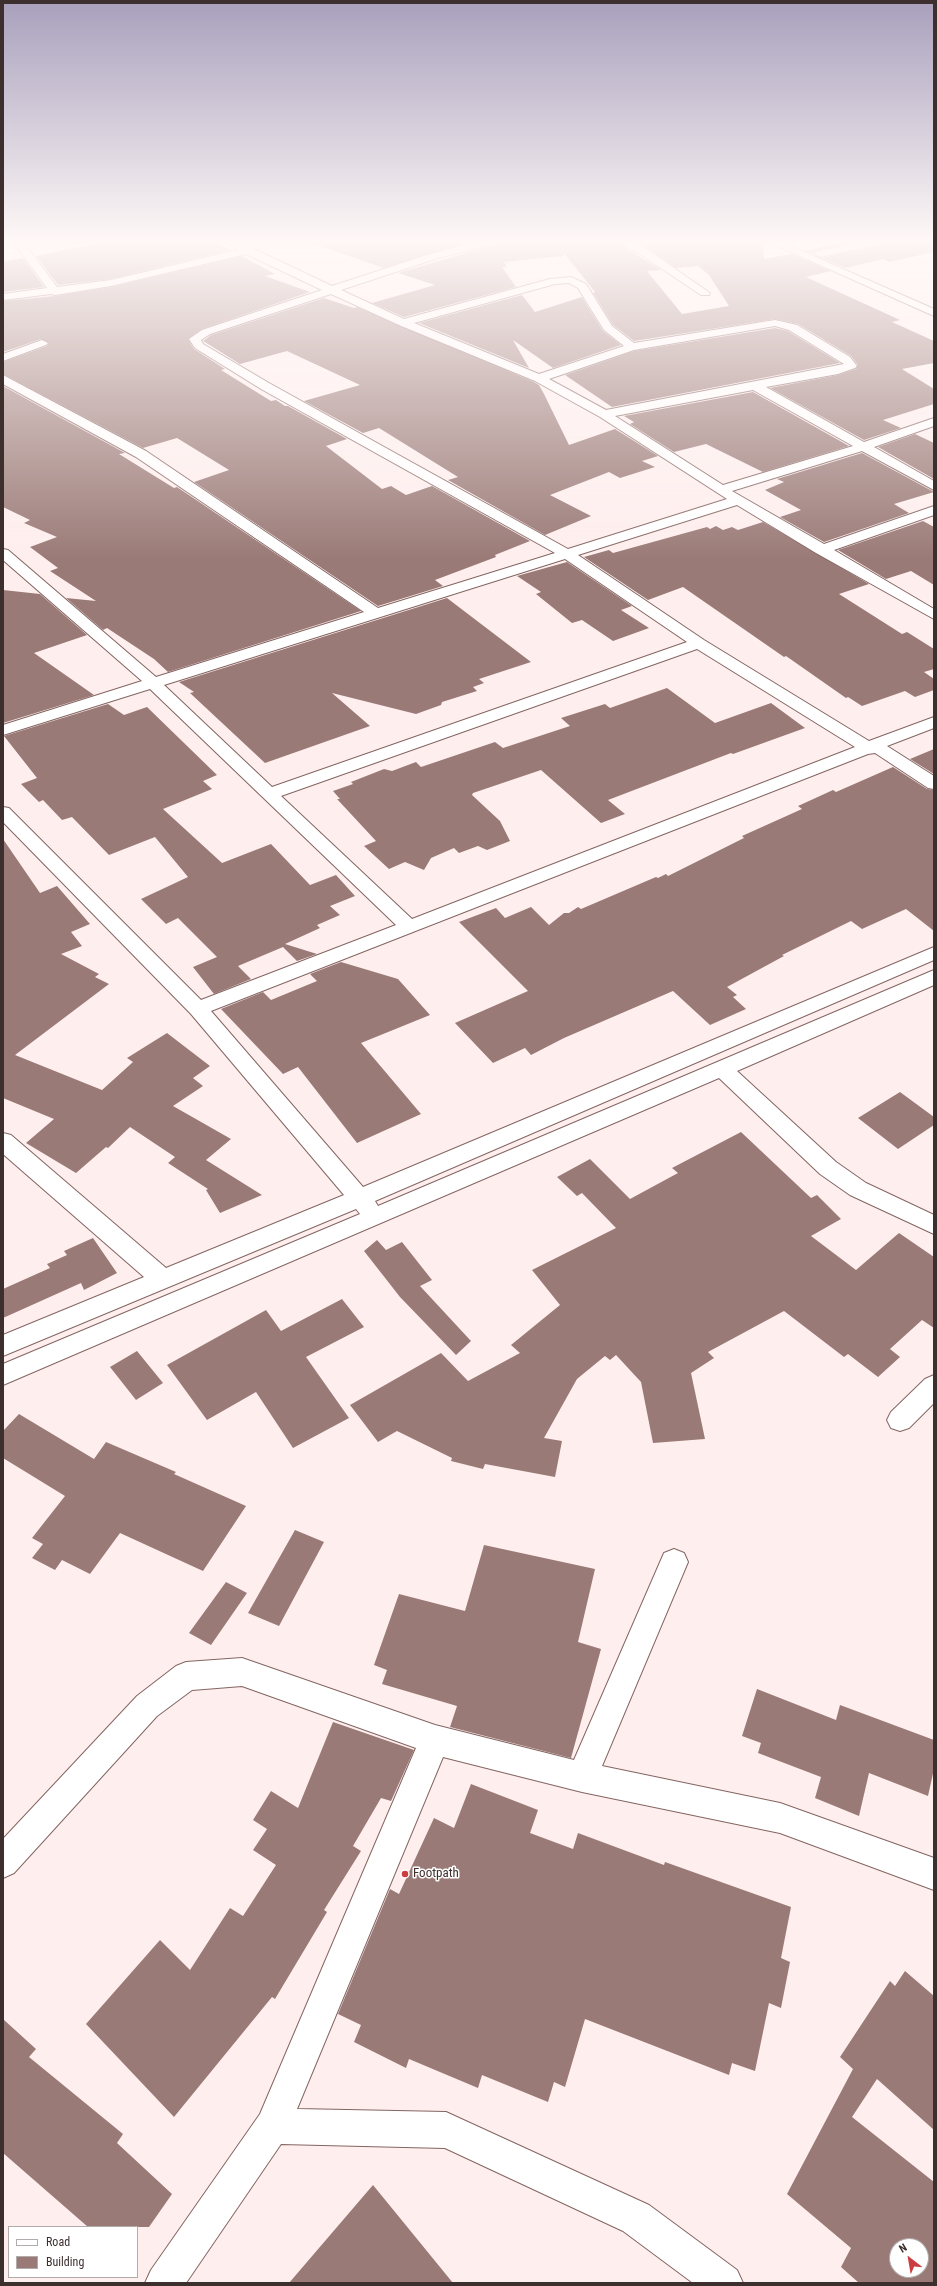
<!DOCTYPE html>
<html>
<head>
<meta charset="utf-8">
<style>
	body { margin:0 }
	#map { position:relative; width:937px; height:2286px; overflow:hidden; background:#feefee; font-family:"Roboto Condensed",sans-serif }
	canvas { display:block }
	.frame { position:absolute; inset:0; border:4px solid #3d2f2e; pointer-events:none }
	.legend { position:absolute; left:8px; top:2226px; width:130px; height:52px; box-sizing:border-box; background:#fff; border:1px solid #b1acab; margin:0; padding:5px 7px; list-style:none; font-size:12px; color:#3d2f2e }
	.legend li { display:flex; align-items:center; gap:8px; height:20px }
	.legend b { width:20px; border:1px solid #b1acab }
	.north { position:absolute; left:889px; top:2238px; width:40px; height:40px; box-sizing:border-box; background:#fff; border:1px solid #b1acab; border-radius:50%; rotate:329deg; font-size:11px; font-weight:700; line-height:16px; text-align:center; color:#3d2f2e }
	.north::after { content:''; display:block; margin:auto; width:14px; height:18px; background:#cc3d3f; clip-path:polygon(50% 0,100% 100%,50% 72%,0 100%) }
</style>
</head>
<body>
<div id="map">
<canvas width="937" height="2286"></canvas>
<div class="frame"></div>
<ul class="legend">
<li><b style="height:5px;background:#fff"></b>Road</li>
<li><b style="height:11px;background:#9a7a77"></b>Building</li>
</ul>
<div class="north">N</div>
</div>
<script>
const g = document.querySelector('canvas').getContext('2d');
g.lineJoin = 'round';
function paint(path, color) { g.fillStyle = color; g.fill(path, 'evenodd'); }
const shape = rows => new Path2D(rows.map(r => 'M' + r).join(''));
function trace(path, color, width, dash) { g.strokeStyle = color; g.lineWidth = width; g.lineCap = dash ? 'butt' : 'round'; g.setLineDash(dash || []); g.stroke(path); }
function write(font, color, halo, rows, align = 'center') {
  g.font = font + ' "Roboto Condensed",sans-serif'; g.lineWidth = 3; g.setLineDash([]); g.textBaseline = 'middle'; g.strokeStyle = halo; g.fillStyle = color; for (const [text, x, y, turn = 0] of rows) {
    g.save(); g.translate(x, y); g.rotate((+turn || 0) * Math.PI / 180); g.textAlign = isNaN(turn) ? turn : align; if (halo) g.strokeText(text, 0, 0); g.fillText(text, 0, 0); g.restore();
  }
}
paint(shape([
	[113,240,213,240,231,250,111,279,58,285,36,256],
	[314,240,478,240,384,268,314,244],
	[502,240,613,240,661,270,647,271,682,314,729,306,709,275,698,266,676,268,649,249,631,240,763,240,764,259,791,254,831,271,806,277,900,320,892,322,934,341,934,363,902,369,934,389,934,404,883,420,901,428,864,440,770,388,838,375,856,369,858,365,851,356,798,324,775,319,634,341,613,325,593,293,595,292,564,253,564,256,504,262,507,267,502,267,516,287,404,317,372,303,435,285,398,273,500,243],
	[838,240,864,240,816,251,814,254,805,251,843,242],
	[891,240,934,240,934,252,889,262,883,259,845,268,822,258,885,244],
	[242,256,275,274,265,276,310,292,202,329,188,339,194,349,225,369,221,370,271,401,276,400,285,406,288,406,347,439,326,446,382,489,391,486,406,495,432,486,530,541,495,555,496,557,435,580,443,586,378,606,194,482,229,470,177,438,143,448,3,374,3,362,47,346,49,343,41,339,3,352,3,301,55,296,111,287],
	[23,258,44,287,3,292,3,262],
	[522,295,535,312,582,297,603,331,621,345,553,368,513,340,529,368,419,323],
	[324,298,354,308,357,307,534,382,539,385,544,394,569,445,615,429,658,456,642,461,655,467,620,478,609,472,550,495,591,516,545,535,448,480,458,477,379,428,363,433,304,401,360,385,287,351,240,364,203,341,211,335],
	[775,328,788,331,840,363,612,407,565,375,634,351],
	[3,386,125,453,119,454,174,488,177,487,361,611,168,672,154,659,107,628,103,630,66,598,96,601,50,571,58,568,30,547,57,537,24,523,30,520,3,507],
	[753,392,849,446,763,472,706,444,674,452,630,424,634,422,624,416],
	[915,434,934,443,934,479,878,447],
	[862,453,934,492,894,504,909,513,824,542,780,517,801,510,765,490,784,482,777,479],
	[923,521,934,527,934,585,911,571,886,579,838,550],
	[763,522,869,584,839,594,902,634,907,632,934,649,934,669,924,672,934,679,934,690,915,697,905,691,862,706,848,697,846,698,786,656,784,657,683,587,648,600,584,557,609,550,613,553,707,527,710,529,716,526,723,530,732,527,738,530],
	[567,562,632,606,621,610,649,628,613,641,582,620,572,623,536,594,541,592,517,576],
	[3,590,40,594,87,635,34,653,94,695,3,723],
	[447,598,531,662,479,679,484,683,473,687,477,691,442,702,441,705,416,714,332,693,370,726,265,763,190,693,194,692,179,682],
	[667,688,715,723,771,703,805,728,733,754,731,753,608,800,625,814,601,823,541,770,473,793,472,795,500,821,510,841,487,850,478,846,459,853,454,848,431,858,424,870,405,862,389,869,364,846,376,841,337,799,340,799,333,791,353,784,351,782,384,769,392,771,416,762,421,767,495,742,503,748,570,726,561,718,605,704,610,708],
	[108,704,124,715,147,707,217,775,203,781,212,789,163,809,222,863,271,844,310,885,336,875,355,896,330,906,340,915,317,925,320,928,285,944,317,954,297,961,283,947,238,966,251,979,214,994,193,967,217,957,178,918,166,924,141,899,188,877,155,837,109,855,72,817,62,820,43,800,39,802,21,784,37,778,4,736],
	[934,749,934,774,910,759],
	[893,767,927,789,934,790,934,931,906,909,862,929,851,921,782,955,784,956,727,987,737,995,733,997,746,1009,710,1025,673,991,564,1038,531,1055,525,1048,493,1063,455,1023,528,991,459,922,496,908,505,918,531,907,549,925,564,913,569,913,578,907,581,909,656,877,658,878,666,874,668,876,744,838,742,836,802,809,798,806,833,790,836,792],
	[3,839,40,893,57,886,90,924,71,932,82,946,61,954,99,974,95,977,109,984,15,1055,102,1090,133,1062,127,1058,167,1033,210,1066,193,1078,203,1086,173,1106,231,1139,206,1160,262,1195,220,1213,206,1190,208,1189,168,1163,175,1157,130,1127,108,1148,106,1147,76,1173,26,1143,54,1119,3,1098],
	[341,962,398,979,430,1015,361,1043,421,1114,357,1143,298,1067,283,1074,221,1009,263,992,271,1000,317,981,310,974],
	[900,1092,934,1117,934,1125,898,1149,858,1118],
	[741,1132,811,1198,817,1195,841,1219,811,1236,856,1270,899,1233,934,1257,934,1328,922,1320,890,1349,900,1357,878,1377,848,1354,844,1357,784,1311,708,1352,714,1358,691,1373,705,1439,653,1443,641,1382,616,1355,610,1360,605,1356,577,1379,544,1438,562,1441,555,1477,485,1464,483,1469,451,1461,452,1458,397,1431,378,1442,350,1405,441,1353,468,1381,520,1353,511,1345,560,1305,532,1270,616,1228,582,1193,577,1196,557,1177,590,1159,630,1199,678,1173,672,1168],
	[93,1238,117,1273,84,1290,81,1283,3,1318,3,1289,50,1268,47,1264,67,1255,64,1251],
	[377,1240,386,1250,402,1242,432,1280,420,1286,471,1341,456,1355,400,1297,364,1251],
	[342,1299,364,1327,306,1357,349,1418,293,1448,256,1392,207,1420,167,1365,266,1310,281,1331],
	[137,1351,163,1383,136,1400,110,1367],
	[19,1414,94,1459,106,1442,176,1472,174,1474,246,1506,203,1571,120,1533,90,1574,62,1560,55,1570,32,1558,43,1544,32,1538,65,1496,3,1458,3,1431],
	[295,1530,324,1542,279,1626,248,1613],
	[484,1545,595,1569,578,1642,601,1649,571,1758,450,1727,457,1706,382,1684,387,1670,374,1665,399,1594,465,1611],
	[226,1582,247,1593,211,1645,189,1633],
	[757,1689,836,1720,840,1705,934,1740,934,1769,928,1796,869,1773,859,1816,815,1798,821,1777,758,1753,761,1743,742,1736],
	[333,1722,414,1750,391,1801,381,1798,353,1846,361,1851,324,1910,327,1912,275,1999,272,1997,174,2117,86,2024,160,1940,190,1970,230,1908,243,1916,276,1865,253,1850,267,1829,253,1820,271,1791,298,1808],
	[471,1784,538,1810,530,1833,573,1849,578,1833,664,1865,665,1862,791,1907,781,1958,790,1962,781,2008,769,2003,755,2071,732,2063,729,2075,585,2019,565,2087,554,2082,548,2102,482,2075,478,2088,409,2059,406,2068,354,2042,361,2025,338,2014,390,1889,399,1894,434,1818,454,1828],
	[905,1971,934,1996,934,2130,877,2079,852,2117,934,2182,934,2283,859,2283,841,2267,851,2248,787,2194,853,2069,840,2057,890,1981,895,1986],
	[897,2246,921,2246,921,2270,897,2270],
	[3,2019,36,2049,29,2057,123,2134,117,2143,172,2194,149,2227,88,2227,3,2153],
	[373,2185,453,2283,289,2283]
]), '#9a7a77');
const minor = shape([
	[12,240,22,240,57,287,111,280,238,250,223,240,235,240,332,286,427,255,484,240,501,240,500,242,435,259,341,290,404,319,550,279,571,277,586,284,612,326,634,343,775,320,797,325,850,357,857,366,855,368,838,374,766,387,864,442,934,418,934,426,874,447,934,481,934,490,862,451,732,491,824,544,934,506,934,515,834,550,934,609,934,619,816,553,737,505,578,555,704,640,869,741,934,717,934,728,887,746,934,776,934,789,928,788,875,753,868,754,211,1011,363,1187,934,947,934,960,375,1201,378,1206,934,970,934,985,737,1071,836,1162,866,1183,934,1215,934,1234,850,1195,820,1174,719,1078,3,1385,3,1364,360,1214,356,1209,3,1356,3,1335,144,1277,3,1154,3,1133,11,1135,166,1268,344,1195,191,1014,3,822,3,807,9,808,201,1000,396,925,150,689,3,735,3,725,142,681,3,560,3,549,8,550,156,677,364,612,136,457,3,384,3,375,146,451,378,608,555,553,261,389,195,348,189,339,202,330,322,290,246,254,111,286,55,295,51,294,3,300,3,294,47,288,12,240],
	[569,283,578,288,604,330,624,346,539,374,414,323,555,284,569,283],
	[331,294,399,325,535,381,600,417,727,499,568,549,269,383,203,344,201,340,210,334,331,294],
	[775,326,789,330,844,364,606,410,549,379,634,350,775,326],
	[753,390,853,446,723,485,615,416,753,390],
	[565,559,687,642,272,787,164,685,565,559],
	[697,649,855,747,412,919,281,796,697,649],
	[614,240,627,240,648,250,710,293,709,295,701,295,640,254,614,240],
	[764,240,777,240,934,309,934,316,764,240],
	[871,240,890,240,885,243,820,257,815,254,816,252,871,240],
	[42,340,48,343,46,345,3,361,3,354,42,340],
	[934,1375,934,1403,909,1428,900,1431,891,1428,887,1420,891,1412,925,1379,934,1375],
	[674,1549,684,1553,688,1562,602,1766,780,1803,934,1858,934,1890,780,1833,582,1792,443,1757,297,2109,446,2112,649,2205,737,2270,743,2283,693,2283,623,2231,445,2148,281,2144,186,2283,145,2283,151,2270,260,2114,416,1748,242,1686,192,1690,157,1716,14,1873,3,1878,3,1839,137,1696,176,1666,186,1662,242,1658,435,1725,574,1760,664,1553,674,1549]
]);
trace(minor, '#846562', 2);
paint(minor, '#fff');
const sky = g.createLinearGradient(0, 0, 0, 560);
sky.addColorStop(0, '#a8a0bc');
sky.addColorStop(0.43, '#fff8f7');
sky.addColorStop(1, '#fff8f700');
g.fillStyle = sky;
g.fillRect(0, 0, 937, 560);
for (const [x, y, r, color] of [
	[405,1874,4,"#cc3d3f"]
]) { const dot = new Path2D(); dot.arc(x, y, r, 0, 2 * Math.PI); g.fillStyle = color; g.fill(dot); trace(dot, '#fff', 1.5); }
write('13px', '#3d2f2e', '#fff', [
	["Footpath",413,1874]
], 'left');
</script>
</body>
</html>
